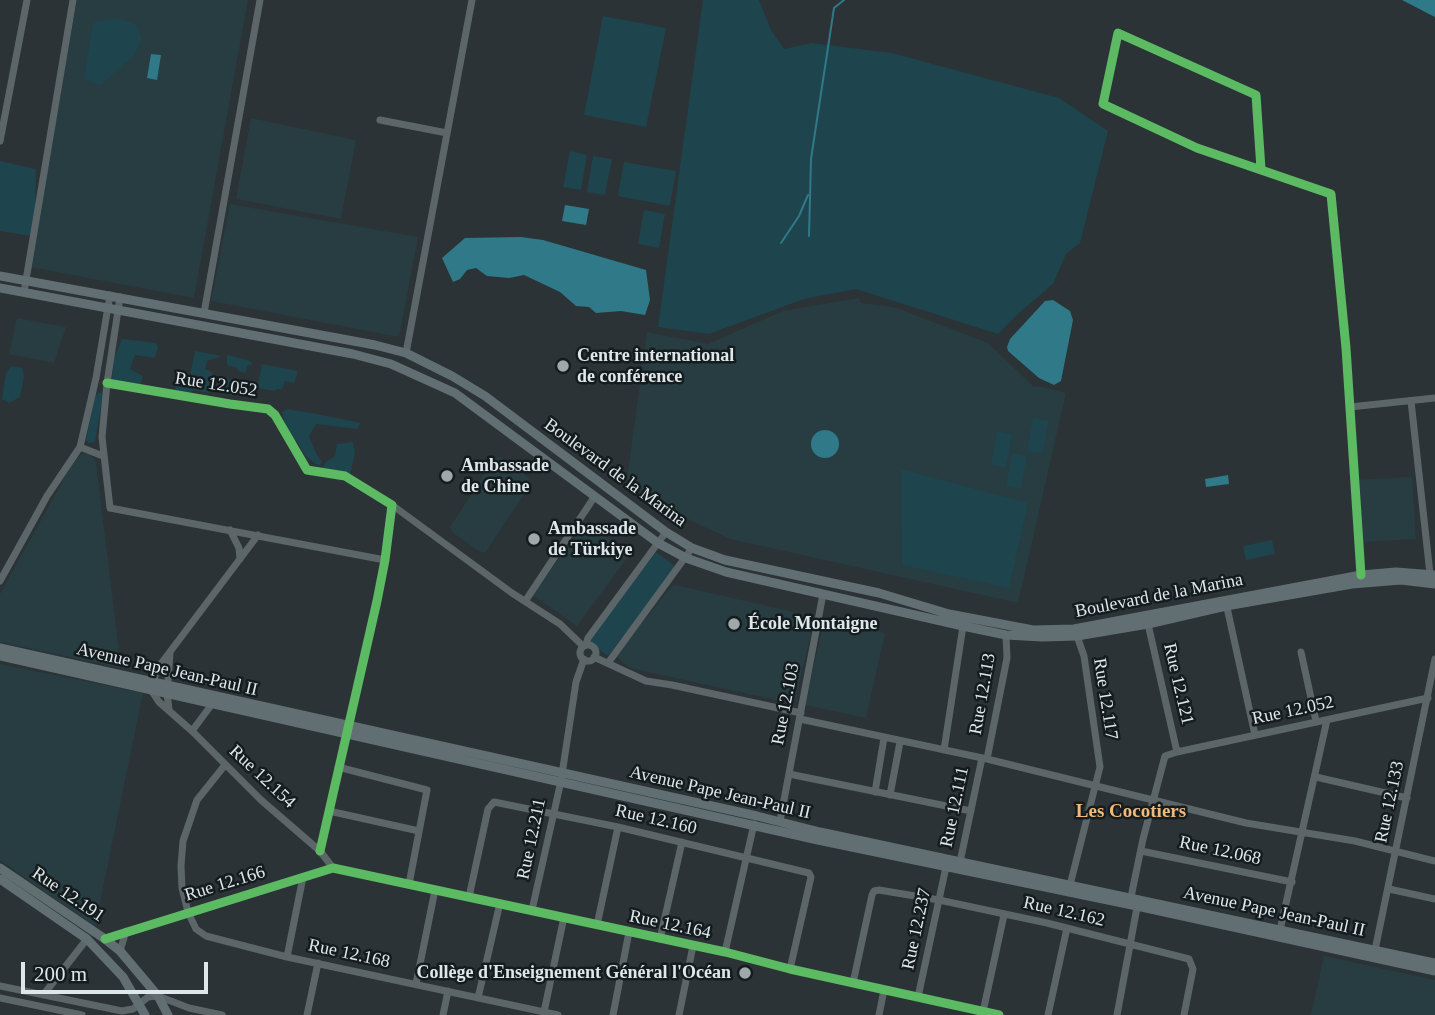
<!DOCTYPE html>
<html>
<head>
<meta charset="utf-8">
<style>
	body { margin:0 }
	#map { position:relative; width:1435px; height:1015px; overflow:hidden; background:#2b3336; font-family:"Times New Roman",serif }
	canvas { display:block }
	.scale { position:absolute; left:21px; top:962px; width:187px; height:32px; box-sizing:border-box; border:4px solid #dee8ea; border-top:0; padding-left:9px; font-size:21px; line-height:24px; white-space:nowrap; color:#dee8ea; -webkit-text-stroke:5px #151c1e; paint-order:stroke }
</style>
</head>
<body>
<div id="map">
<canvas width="1435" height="1015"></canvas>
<div class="scale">200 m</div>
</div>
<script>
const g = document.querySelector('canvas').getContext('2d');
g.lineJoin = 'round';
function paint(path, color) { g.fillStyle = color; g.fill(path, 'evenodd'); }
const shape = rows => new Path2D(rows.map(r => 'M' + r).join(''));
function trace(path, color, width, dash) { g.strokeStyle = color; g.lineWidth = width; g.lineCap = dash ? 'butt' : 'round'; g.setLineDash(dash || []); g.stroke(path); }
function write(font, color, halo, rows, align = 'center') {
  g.font = font + ' "Times New Roman",serif'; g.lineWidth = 5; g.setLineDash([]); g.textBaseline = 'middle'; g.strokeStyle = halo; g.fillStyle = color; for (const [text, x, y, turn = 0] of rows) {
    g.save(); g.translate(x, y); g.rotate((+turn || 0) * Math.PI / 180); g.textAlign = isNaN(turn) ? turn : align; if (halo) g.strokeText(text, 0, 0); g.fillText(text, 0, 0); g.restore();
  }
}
paint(shape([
	[77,0,248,0,194,298,30,267],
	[251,118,356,140,341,219,236,199],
	[230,204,418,237,399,337,211,301],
	[859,298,861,303,894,307,988,343,1034,387,1038,386,1066,393,1018,603,730,539,675,513,627,479,647,332,708,344,783,311],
	[17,318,66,327,54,363,9,354],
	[84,453,90,454,96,462,121,668,0,642,0,594,75,459],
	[501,457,529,478,530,485,486,552,480,552,452,532,450,527,495,458],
	[1412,477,1416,539,1360,542,1355,480],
	[585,522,630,554,577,626,533,595],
	[676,585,815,617,794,704,630,668,615,656,672,586],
	[824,620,885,633,866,718,805,705],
	[0,664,143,693,95,927,0,860],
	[1324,956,1435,980,1435,1015,1311,1015]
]), '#273d41');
paint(shape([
	[703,0,759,0,771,30,784,49,811,43,892,53,1059,98,1108,131,1080,243,1066,254,1053,284,1020,312,998,334,856,289,804,299,709,334,658,327],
	[603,16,666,28,646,127,584,115],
	[118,18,137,25,142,39,134,56,100,85,84,79,93,23],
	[570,151,587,155,581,190,563,187],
	[593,156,612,159,605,195,587,192],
	[0,161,36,169,35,213,31,236,0,231],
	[624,162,676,171,670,206,618,196],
	[644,210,665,214,659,248,638,244],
	[122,339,156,343,158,347,155,358,135,355,130,369,143,376,140,387,116,382,112,379,114,359],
	[195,351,222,356,207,361,205,369,212,372,212,375,209,393,193,390,190,394,174,392,176,386,188,385],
	[227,355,248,360,252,363,251,365,247,366,246,373,238,371,237,368,227,365],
	[262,364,298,371,294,383,285,381,282,389,276,389,275,391,257,388],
	[11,366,22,368,24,376,20,397,9,403,2,399,6,373],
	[225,379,240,381,238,396,222,394],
	[100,392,103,396,95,442,89,443,86,440,95,396],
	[287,409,317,414,361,423,357,429,316,424,309,436,316,453,322,462,319,466,305,456,298,443,289,436,282,412],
	[1033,418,1049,421,1042,454,1027,451],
	[997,431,1012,434,1006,468,991,465],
	[353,442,355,453,350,475,322,468,327,461,335,456,337,444],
	[1012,453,1027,456,1021,489,1006,486],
	[901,469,1028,503,1009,588,902,565],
	[1272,540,1275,554,1246,560,1243,546],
	[656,552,676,567,608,656,588,641]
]), '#1e444d');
paint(shape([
	[1402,0,1435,0,1435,17,1429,14],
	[151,54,161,55,157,80,147,78],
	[565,205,589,209,586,225,562,221],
	[521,237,543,240,646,270,650,300,645,315,621,311,596,313,589,307,576,306,560,292,524,275,509,278,487,276,476,268,467,270,460,279,453,282,442,258,465,238],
	[1053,300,1070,311,1073,320,1061,381,1054,385,1039,378,1008,351,1007,347,1010,339,1045,301],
	'811 444a14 14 0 1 1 28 0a14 14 0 1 1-28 0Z',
	[1228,475,1229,484,1206,487,1205,479]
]), '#2f7989');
trace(shape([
	[809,236,811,159,834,8,844,0],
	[781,243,799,216,808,195]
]), '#2f7989', 2);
trace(shape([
	[380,120,447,133],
	[0,141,27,0],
	[1261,169,1256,95,1118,33,1103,104,1197,148,1331,194,1346,348,1361,575],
	[24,292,73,0],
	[120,297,107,383,102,437,110,508,385,560],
	[204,313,260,0],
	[406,353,472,0],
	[107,383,230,404,268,409,275,415,307,470,345,476,392,505,385,560,377,601,320,851],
	[1411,401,1430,574],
	[1350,407,1435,398],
	[80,447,103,456],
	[392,505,512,593,560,624,583,646],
	[230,530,239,548,240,559],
	[258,535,157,669,151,690,159,702,192,731,261,800,320,851,333,868],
	[0,581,47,496,80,447,96,378,110,295],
	[526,600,595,496],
	[1226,603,1255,735],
	[1148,624,1177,752],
	[586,645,588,638,666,532],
	'580 653a8 8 0 1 1 16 0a8 8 0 1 1-16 0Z',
	[1301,652,1316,721],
	[594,657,646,681,672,685,801,713],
	[608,663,692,548],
	[169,709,167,694,170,653],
	[800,719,987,759,1246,823,1355,841,1435,861],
	[192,731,212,704],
	[944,750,963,626],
	[987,759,1007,658,1006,635],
	[225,765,197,800,183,841,181,866,182,888,188,912,196,929,206,936,287,957,558,1015],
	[338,767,427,790,409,884],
	[789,774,971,811],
	[1316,777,1407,798],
	[875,792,884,738],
	[890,795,900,742],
	[329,811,419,831],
	[780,821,823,594],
	[1141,851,1292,882],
	[960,862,982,758],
	[1070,885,1100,767,1084,656,1077,636],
	[1389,889,1435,899],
	[469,897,488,809,494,802,618,827,809,873,811,877,790,969],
	[1131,897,1143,839,1165,756,1177,752,1428,698],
	[532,910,561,781,576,682,584,659],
	[597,925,618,827],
	[1280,930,1327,720],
	[105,939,333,868,725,952,790,969,999,1015],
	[660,939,682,842],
	[1375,950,1435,659],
	[120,951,126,931],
	[725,952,754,824],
	[287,957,303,877],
	[853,983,872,895,874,891,879,890,939,900,1047,923,1189,959,1193,969,1184,1015],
	[416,984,435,890],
	[0,986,122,1011,133,1009,148,997,158,996,189,1008,222,1015],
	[44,994,87,939],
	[918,997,946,867],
	[0,998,82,1015],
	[478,998,500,903],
	[544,1012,564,917],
	[983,1012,1004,915],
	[307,1015,318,963],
	[443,1015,448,991],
	[613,1015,629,932],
	[679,1015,693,946],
	[879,1015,884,990],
	[1048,1015,1067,928],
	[1117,1015,1138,902]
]), '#5c6668', 7);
trace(shape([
	[0,276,375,345,406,353,452,376,485,396,666,532,692,548,725,560,879,593,949,614,1033,630,1074,629,1361,575,1396,572,1435,575],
	[0,288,353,354,391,364,455,393,658,543,686,558,726,572,963,626,1006,635,1042,637,1077,636,1148,624,1226,606,1352,584,1401,580,1435,584],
	[0,648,757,816,820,832,1435,963],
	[0,656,818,840,1137,906,1435,971],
	[0,868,105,939,120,951,158,996,168,1015],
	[0,879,87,939,123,977,145,1015]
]), '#616f73', 9);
trace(shape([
	[1261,169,1256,95,1118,33,1103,104,1197,148,1331,194,1346,348,1361,575],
	[107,383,230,404,268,409,275,415,307,470,345,476,392,505,385,560,377,601,320,851],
	[105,939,333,868,725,952,790,969,999,1015]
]), '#5cba63', 9);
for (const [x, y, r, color] of [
	[563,366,7,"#9fa9ab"],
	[447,476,7,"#9fa9ab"],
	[534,539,7,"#9fa9ab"],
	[734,624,7,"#9fa9ab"],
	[745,973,7,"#9fa9ab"]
]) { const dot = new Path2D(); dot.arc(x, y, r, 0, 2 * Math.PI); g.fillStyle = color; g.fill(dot); trace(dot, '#151c1e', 2.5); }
write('bold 18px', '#dee8ea', '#151c1e', [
	["Centre international",577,356],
	["de conférence",577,377],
	["Ambassade",461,466],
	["de Chine",461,487],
	["Ambassade",548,529],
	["de Türkiye",548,550],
	["École Montaigne",748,624],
	["Collège d'Enseignement Général l'Océan",731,973,"right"]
], 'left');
write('18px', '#dee8ea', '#151c1e', [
	["Rue 12.052",216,385,9],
	["Boulevard de la Marina",615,473,36],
	["Boulevard de la Marina",1159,596,-11],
	["Avenue Pape Jean-Paul II",167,670,13],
	["Rue 12.121",1178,684,77],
	["Rue 12.113",983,694,-80],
	["Rue 12.117",1105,699,81],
	["Rue 12.103",786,704,-79],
	["Rue 12.052",1293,711,-12],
	["Rue 12.154",262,777,43],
	["Avenue Pape Jean-Paul II",720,793,13],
	["Rue 12.133",1390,802,-78],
	["Rue 12.111",955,807,-78],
	["Rue 12.160",656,820,13],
	["Rue 12.211",532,839,-78],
	["Rue 12.068",1220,851,12],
	["Rue 12.166",225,884,-17],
	["Rue 12.191",68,895,34],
	["Rue 12.162",1064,912,13],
	["Avenue Pape Jean-Paul II",1274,912,12],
	["Rue 12.164",670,925,12],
	["Rue 12.237",917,929,-78],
	["Rue 12.168",349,954,12]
]);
write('bold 19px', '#f0b97d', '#151c1e', [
	["Les Cocotiers",1131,812]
]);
</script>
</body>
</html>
